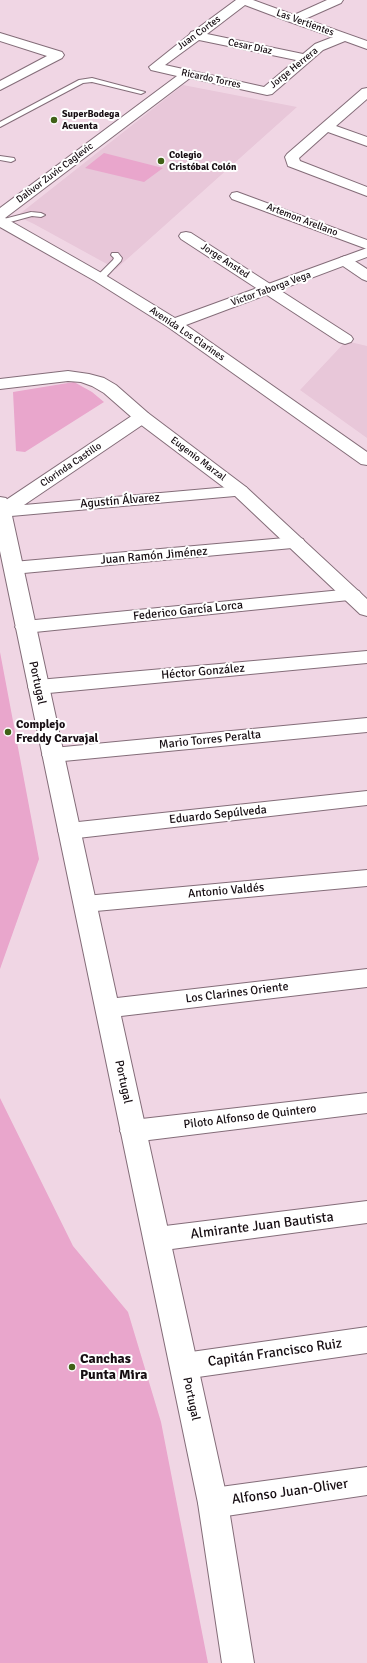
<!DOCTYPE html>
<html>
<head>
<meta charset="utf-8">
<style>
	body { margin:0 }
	canvas { display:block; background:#f0d6e4 }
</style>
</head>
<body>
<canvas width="367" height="1663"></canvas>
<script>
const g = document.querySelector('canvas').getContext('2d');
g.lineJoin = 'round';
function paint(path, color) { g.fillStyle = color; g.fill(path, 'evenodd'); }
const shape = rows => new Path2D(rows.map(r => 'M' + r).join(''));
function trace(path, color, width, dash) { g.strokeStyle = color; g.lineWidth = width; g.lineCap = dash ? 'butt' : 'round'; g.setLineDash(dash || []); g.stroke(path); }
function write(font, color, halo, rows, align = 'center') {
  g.font = font + ' Signika,sans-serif'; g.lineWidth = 4; g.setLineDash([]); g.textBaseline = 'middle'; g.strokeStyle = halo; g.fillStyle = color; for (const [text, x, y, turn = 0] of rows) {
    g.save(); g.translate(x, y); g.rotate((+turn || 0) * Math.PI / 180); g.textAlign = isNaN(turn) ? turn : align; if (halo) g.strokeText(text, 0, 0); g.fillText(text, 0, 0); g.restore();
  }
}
paint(shape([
	[183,85,297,107,116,269,34,224,17,216],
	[346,341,367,346,367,438,300,390]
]), '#e8c7d9');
paint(shape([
	[104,153,163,168,144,182,85,168],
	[74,382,92,392,104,402,25,452,16,451,13,392],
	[0,652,39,859,0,969],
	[0,1098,73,1246,128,1312,161,1422,208,1663,0,1663]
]), '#e9a6cc');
const lane = shape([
	[92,78,145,92,141,94,92,82,83,83,0,127,0,122,79,80,92,78],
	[0,156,14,158,15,160,11,162,0,160,0,156],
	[31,212,41,213,45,215,41,217,32,216,3,224,0,223,0,220,31,212],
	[112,253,118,253,122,258,121,261,103,280,97,280,96,278,97,276,113,260,114,258,111,255,112,253]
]);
const street = shape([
	[236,0,253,0,294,15,327,0,343,0,341,3,305,19,367,41,367,49,345,41,323,50,272,94,267,95,190,78,5,218,0,219,0,208,177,76,151,70,149,67,189,35,191,32,194,31,236,0],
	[245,5,290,22,333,37,315,44,303,54,207,34,245,5],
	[199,40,296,60,264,87,165,65,199,40],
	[0,33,62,52,64,55,62,58,0,90,0,81,47,56,0,41,0,33],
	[367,88,367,99,336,126,367,137,367,146,328,132,299,158,300,161,367,187,367,196,288,166,285,157,287,154,362,89,367,88],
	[237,192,367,240,367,249,232,199,230,196,232,193,237,192],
	[186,232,191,233,351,336,353,339,351,342,345,344,339,342,181,239,179,236,181,233,186,232],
	[345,256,350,258,367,269,367,281,362,279,340,264,337,261,340,258,345,256],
	[142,412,148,413,150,417,148,421,24,505,240,486,246,487,249,491,246,495,0,517,0,504,136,413,142,412],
	[296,537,303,539,305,543,303,547,13,574,6,572,4,568,6,564,13,562,296,537],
	[352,589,359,591,362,595,359,599,25,633,18,631,15,627,18,623,25,621,352,589],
	[367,651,367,663,38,694,31,692,28,687,31,682,38,680,367,651],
	[367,718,367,732,53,762,46,760,42,755,46,750,53,748,367,718],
	[367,791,367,805,69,839,61,836,58,831,61,826,69,823,367,791],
	[367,870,367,886,85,912,77,910,74,904,77,898,85,896,367,870],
	[367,1093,367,1113,133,1142,124,1138,120,1131,124,1124,133,1120,367,1093],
	[367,1201,367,1223,157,1251,147,1247,144,1239,147,1231,157,1227,367,1201],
	[367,1327,367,1353,184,1379,174,1375,170,1366,174,1357,184,1353,367,1327],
	[367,1467,367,1495,213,1518,202,1513,198,1503,202,1493,213,1488,367,1467]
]);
const secondary = shape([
	[0,217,5,218,105,275,175,318,367,248,367,257,186,325,367,452,367,465,361,464,168,327,95,281,0,227,0,217],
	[68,371,89,374,104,378,116,385,148,413,246,487,367,599,367,616,360,614,234,495,136,421,104,393,92,386,81,382,68,381,0,389,0,379,68,371],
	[0,497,6,498,9,502,117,998,367,969,367,987,121,1016,228,1503,254,1663,222,1663,198,1503,0,551,0,497]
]);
trace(lane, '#846d79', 2);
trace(street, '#846d79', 2);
trace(secondary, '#846d79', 2);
paint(lane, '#fff');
paint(street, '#fff');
paint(secondary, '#fff');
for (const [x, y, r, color] of [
	[54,120,4,"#406117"],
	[161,161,4,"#406117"],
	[8,732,4,"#406117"],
	[72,1367,4,"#406117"]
]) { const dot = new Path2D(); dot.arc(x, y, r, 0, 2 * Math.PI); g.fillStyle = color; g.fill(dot); trace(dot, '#fff', 1.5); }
write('10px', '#170e13', '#fff', [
	["Las Vertientes",305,23,20],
	["Juan Cortes",199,33,-36],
	["Cesar Díaz",250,47,12],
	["Jorge Herrera",294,68,-39],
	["Ricardo Torres",211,79,12],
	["Dalivor Zuvic Caglevic",55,173,-37],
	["Artemon Arellano",302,220,21],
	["Jorge Ansted",225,261,33],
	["Víctor Taborga Vega",271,289,-20],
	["Avenida Los Clarines",187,334,34],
	["Eugenio Marzal",198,459,37],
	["Clorinda Castillo",71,465,-34]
]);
write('bold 10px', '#170e13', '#fff', [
	["SuperBodega",62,114],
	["Acuenta",62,126],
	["Colegio",169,155],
	["Cristóbal Colón",169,167]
], 'left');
write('12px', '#170e13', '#fff', [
	["Agustín Álvarez",120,501,-5],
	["Juan Ramón Jiménez",154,556,-5],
	["Federico García Lorca",188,611,-6],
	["Héctor González",203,672,-5],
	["Portugal",37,683,78],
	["Mario Torres Peralta",210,740,-6],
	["Eduardo Sepúlveda",218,815,-6],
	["Antonio Valdés",226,891,-5],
	["Los Clarines Oriente",237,993,-7],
	["Portugal",123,1082,78],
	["Piloto Alfonso de Quintero",250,1117,-7],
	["Portugal",191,1399,78]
]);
write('bold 12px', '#170e13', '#fff', [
	["Complejo",16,725],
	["Freddy Carvajal",16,739]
], 'left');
write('14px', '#170e13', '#fff', [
	["Almirante Juan Bautista",262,1226,-7],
	["Capitán Francisco Ruiz",275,1353,-8],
	["Alfonso Juan-Oliver",290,1492,-8]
]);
write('bold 14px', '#170e13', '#fff', [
	["Canchas",80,1359],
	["Punta Mira",80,1375]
], 'left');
</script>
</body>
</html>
